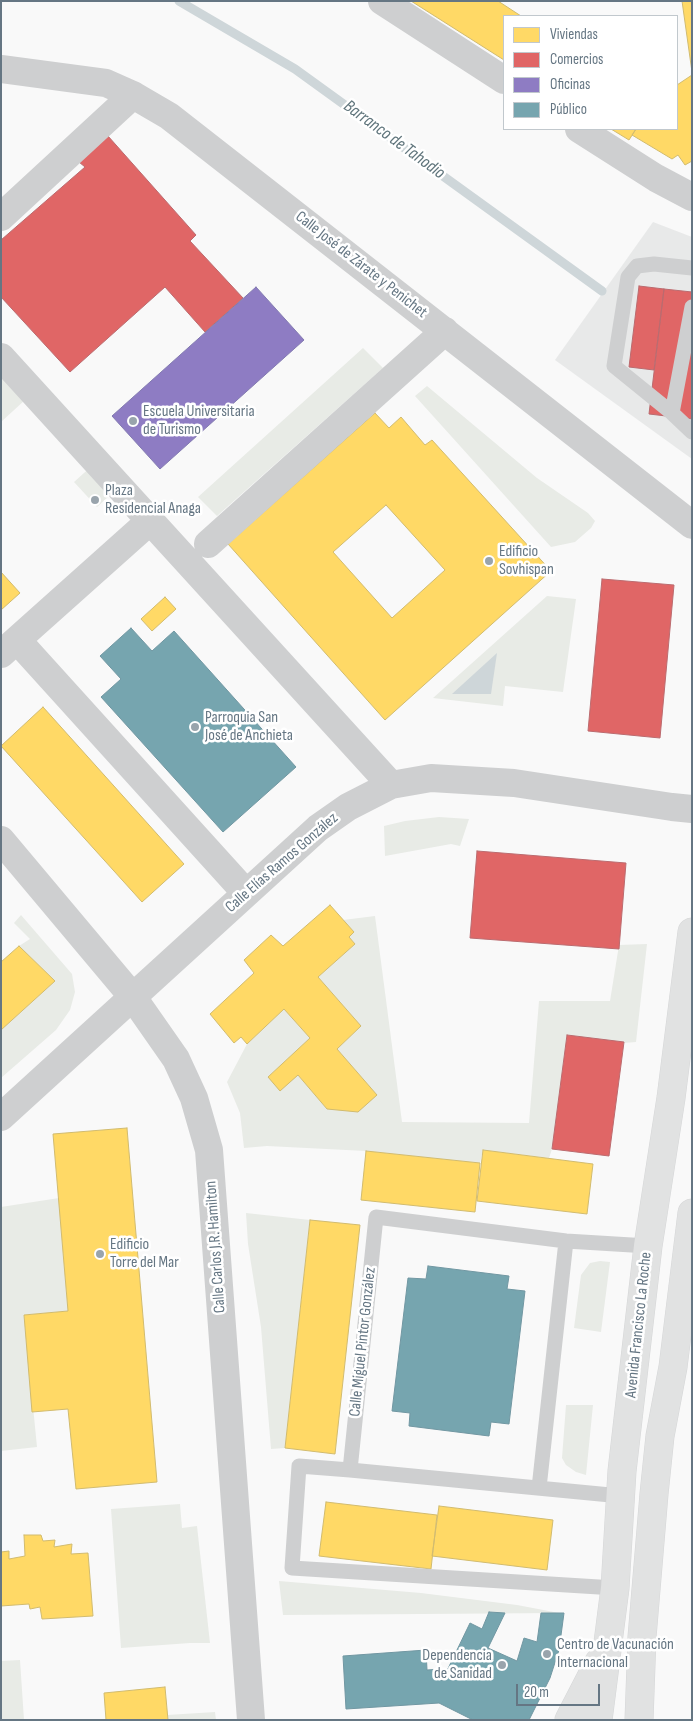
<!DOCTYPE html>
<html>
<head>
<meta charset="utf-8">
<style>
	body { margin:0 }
	#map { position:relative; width:693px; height:1721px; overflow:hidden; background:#f9f9f9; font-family:"Sofia Sans Condensed",sans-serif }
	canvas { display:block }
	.frame { position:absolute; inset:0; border:2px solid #657683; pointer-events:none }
	.legend { position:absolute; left:503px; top:15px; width:175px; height:115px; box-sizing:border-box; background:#fff; border:1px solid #c1c8cd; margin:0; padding:6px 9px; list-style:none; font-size:15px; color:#657683 }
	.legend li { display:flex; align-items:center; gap:10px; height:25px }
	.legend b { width:25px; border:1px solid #c1c8cd }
	.scale { position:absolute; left:516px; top:1684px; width:84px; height:22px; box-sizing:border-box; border:2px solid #657683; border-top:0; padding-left:6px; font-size:15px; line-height:18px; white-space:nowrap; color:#657683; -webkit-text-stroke:4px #fff; paint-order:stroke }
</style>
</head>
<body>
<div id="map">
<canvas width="693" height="1721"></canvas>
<div class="frame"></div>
<ul class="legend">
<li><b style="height:14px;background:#ffd966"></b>Viviendas</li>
<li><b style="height:14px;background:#e06666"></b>Comercios</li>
<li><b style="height:14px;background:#8e7cc3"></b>Oficinas</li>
<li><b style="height:14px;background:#76a5af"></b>Público</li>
</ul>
<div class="scale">20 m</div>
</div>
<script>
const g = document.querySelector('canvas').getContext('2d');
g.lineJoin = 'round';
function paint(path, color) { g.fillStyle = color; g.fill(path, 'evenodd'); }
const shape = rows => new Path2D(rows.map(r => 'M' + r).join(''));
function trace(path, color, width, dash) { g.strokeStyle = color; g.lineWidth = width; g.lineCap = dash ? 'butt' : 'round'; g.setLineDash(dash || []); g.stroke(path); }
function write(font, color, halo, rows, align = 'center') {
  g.font = font + ' "Sofia Sans Condensed",sans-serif'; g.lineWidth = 5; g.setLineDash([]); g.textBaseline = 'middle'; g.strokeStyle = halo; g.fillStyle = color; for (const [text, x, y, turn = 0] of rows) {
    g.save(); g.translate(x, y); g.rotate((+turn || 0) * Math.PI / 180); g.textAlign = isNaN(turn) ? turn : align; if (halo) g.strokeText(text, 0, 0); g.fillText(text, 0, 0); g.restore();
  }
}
paint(shape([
	[653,222,692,237,692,459,555,360]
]), '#e8e9e9');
paint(shape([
	[363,348,383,368,217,516,198,497],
	[1,374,25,400,1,422],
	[427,386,537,478,588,513,595,521,591,528,575,542,551,547,415,396],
	[94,464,117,489,97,507,74,482],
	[547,596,576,599,563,692,505,686,503,706,433,698],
	[439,817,469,819,460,846,451,844,385,856,384,826,405,821],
	[21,915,72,974,75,992,70,1010,56,1030,1,1078,1,1030,55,981,19,946,30,939,14,923],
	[375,916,402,1122,529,1123,539,1001,610,1001,619,945,647,944,636,1042,623,1043,567,1035,552,1149,549,1158,483,1150,480,1163,366,1151,267,1146,244,1148,240,1113,227,1082,247,1044,284,1009,310,1038,268,1077,298,1075,327,1109,376,1094,337,1049,361,1026,318,977,355,944,349,937,354,932,343,920],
	[59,1198,68,1311,24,1315,37,1447,1,1451,1,1207],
	[246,1213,310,1220,285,1448,271,1449,261,1327,248,1244],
	[600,1261,610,1262,601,1332,574,1328,581,1275,590,1263],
	[566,1405,593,1405,586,1475,576,1472,566,1465,562,1458],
	[180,1504,182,1528,197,1526,210,1643,190,1643,121,1648,111,1509],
	[279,1581,421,1593,517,1605,559,1613,283,1615],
	[20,1660,24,1720,1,1720,1,1661],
	[215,1712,216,1720,168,1720,167,1715]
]), '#e8ebe6');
paint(shape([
	[497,653,491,694,452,694]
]), '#ced6d9');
const homes = shape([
	[411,1,498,1,521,16,504,16,504,60,411,1],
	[682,1,692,1,692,72,682,1],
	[692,75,692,161,685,165,678,155,672,159,632,135,636,129,677,129,677,85,692,75],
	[611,129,636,129,629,140,611,129],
	[375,413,389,428,401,417,425,445,432,440,551,571,385,720,228,544,375,413],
	[386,505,445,570,392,618,333,552,386,505],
	[1,572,20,593,1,610,1,572],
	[165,597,176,609,152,631,141,619,165,597],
	[43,707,184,864,142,902,1,746,43,707],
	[330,905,354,932,349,937,355,944,318,977,361,1026,337,1049,377,1095,358,1112,327,1109,298,1075,280,1091,268,1077,310,1038,284,1009,247,1044,241,1037,234,1043,210,1014,254,973,244,960,271,935,283,946,330,905],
	[19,946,55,981,1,1030,1,962,19,946],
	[127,1128,157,1482,76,1489,68,1409,32,1412,24,1315,68,1311,53,1134,127,1128],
	[483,1150,593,1164,587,1214,477,1201,483,1150],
	[366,1151,480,1163,475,1212,361,1200,366,1151],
	[310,1220,360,1225,335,1454,285,1448,310,1220],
	[326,1502,437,1515,431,1569,319,1556,326,1502],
	[439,1506,553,1520,547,1570,432,1556,439,1506],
	[24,1535,41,1535,43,1541,55,1540,54,1547,72,1544,71,1554,88,1553,93,1616,42,1619,40,1607,30,1609,29,1604,1,1606,1,1552,9,1551,9,1559,25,1556,24,1535],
	[165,1687,168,1720,106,1720,104,1693,165,1687]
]);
paint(homes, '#ffd966');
trace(homes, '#d1bb6f', 1);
const shops = shape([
	[108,136,196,235,190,241,243,298,205,332,165,287,70,372,1,297,1,240,85,167,79,162,108,136],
	[639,286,664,289,654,370,629,367,639,286],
	[664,289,692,292,692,419,649,414,664,289],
	[602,579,674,585,660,738,588,731,602,579],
	[477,851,626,863,619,949,470,938,477,851],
	[567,1035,624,1042,609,1156,552,1149,567,1035]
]);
paint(shops, '#e06666');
trace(shops, '#bb6b6f', 1);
const offices = shape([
	[256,287,304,340,160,469,112,416,256,287]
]);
paint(offices, '#8e7cc3');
trace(offices, '#827ab0', 1);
const public = shape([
	[131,628,152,651,174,631,296,767,223,832,101,697,121,679,100,656,131,628],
	[428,1266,509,1276,507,1289,525,1291,509,1424,491,1422,489,1436,409,1426,410,1413,392,1411,408,1278,426,1279,428,1266],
	[489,1612,505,1613,488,1648,517,1661,524,1638,537,1642,541,1613,564,1613,559,1650,550,1678,529,1720,473,1720,439,1703,346,1709,343,1656,426,1650,427,1670,442,1669,442,1681,470,1623,482,1629,489,1612]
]);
paint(public, '#76a5af');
trace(public, '#7197a2', 1);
trace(shape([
	[179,1,295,69,602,291]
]), '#ced6d9', 9);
const primary = shape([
	[569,1720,599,1662],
	[598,1720,615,1588,622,1471,648,1246,671,1098,692,932],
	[639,1720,642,1637,654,1494,660,1436,673,1367,692,1213]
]);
trace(primary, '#d5d6d7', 29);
trace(shape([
	[692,268,654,264,637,266,628,277,614,366,672,413,692,432],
	[672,413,692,307],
	[350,1470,299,1466,292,1568,615,1588],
	[539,1488,566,1241],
	[621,1496,350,1470,376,1217,566,1241,648,1246]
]), '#cecfd0', 15);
trace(shape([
	[382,1,504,80],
	[1,69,106,83,133,95,169,116,692,525],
	[579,129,656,178,692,197],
	[1,217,133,95],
	[1,357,391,785],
	[208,544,445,331],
	[17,640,246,893],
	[1,654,150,521],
	[1,840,132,996,176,1059,194,1098,209,1150,251,1720],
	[1,1117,318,828,348,807,391,785,431,778,514,783,672,807,692,809]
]), '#cecfd0', 28);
trace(primary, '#e1e2e2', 28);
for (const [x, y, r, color] of [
	[133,421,5,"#99a4ac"],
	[95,500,5,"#99a4ac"],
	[489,561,5,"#99a4ac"],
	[195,727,5,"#99a4ac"],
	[100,1254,5,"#99a4ac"],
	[547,1654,5,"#99a4ac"],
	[502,1665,5,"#99a4ac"]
]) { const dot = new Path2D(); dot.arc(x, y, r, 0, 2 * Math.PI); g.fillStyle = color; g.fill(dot); trace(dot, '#fff', 2); }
write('16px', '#657683', '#fff', [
	["Calle José de Zárate y Penichet",361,265,38],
	["Calle Elías Ramos González",282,863,-41],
	["Calle Carlos J.R. Hamilton",216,1247,-94],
	["Avenida Francisco La Roche",639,1325,-84],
	["Calle Miguel Pintor González",363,1342,-84]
]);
write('16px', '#657683', '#fff', [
	["Escuela Universitaria",143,412],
	["de Turismo",143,430],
	["Plaza",105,491],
	["Residencial Anaga",105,509],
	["Edificio",499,552],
	["Sovhispan",499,570],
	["Parroquia San",205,718],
	["José de Anchieta",205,736],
	["Edificio",110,1245],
	["Torre del Mar",110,1263],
	["Centro de Vacunación",557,1645],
	["Internacional",557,1663],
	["Dependencia",492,1656,"right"],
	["de Sanidad",492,1674,"right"]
], 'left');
write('italic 18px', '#60757c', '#fff', [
	["Barranco de Tahodio",394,140,36]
]);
</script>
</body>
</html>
